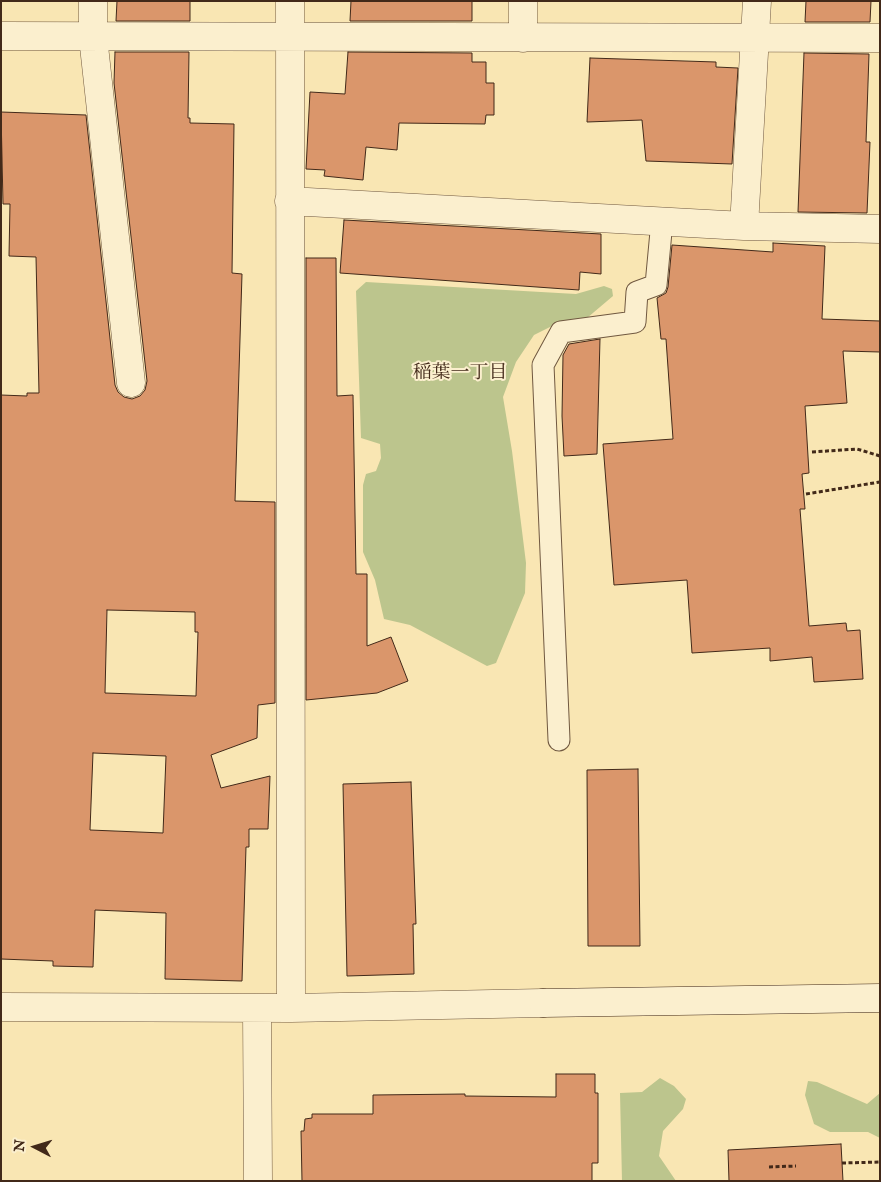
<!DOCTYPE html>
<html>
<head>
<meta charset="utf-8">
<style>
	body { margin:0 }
	#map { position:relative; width:881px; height:1182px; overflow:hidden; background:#f9e6b3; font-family:"IM FELL English",serif }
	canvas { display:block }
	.frame { position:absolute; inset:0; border:2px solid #422919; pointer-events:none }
	.north { position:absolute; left:10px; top:1122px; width:50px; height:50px; -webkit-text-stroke:4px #fbefce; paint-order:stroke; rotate:275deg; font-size:14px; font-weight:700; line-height:20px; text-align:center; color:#422919 }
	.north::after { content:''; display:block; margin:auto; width:18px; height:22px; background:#422919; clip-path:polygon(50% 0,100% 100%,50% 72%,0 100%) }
</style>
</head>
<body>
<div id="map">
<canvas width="881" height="1182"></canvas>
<div class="frame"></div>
<div class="north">N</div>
</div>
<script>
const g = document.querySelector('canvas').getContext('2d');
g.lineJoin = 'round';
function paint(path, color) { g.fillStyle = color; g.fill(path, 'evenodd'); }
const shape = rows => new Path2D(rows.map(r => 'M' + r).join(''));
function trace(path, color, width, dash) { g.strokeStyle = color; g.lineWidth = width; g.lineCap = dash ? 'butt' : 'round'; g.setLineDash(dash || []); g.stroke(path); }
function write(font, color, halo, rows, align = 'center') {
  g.font = font + ' "IM FELL English","Noto Serif JP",serif'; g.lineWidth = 4; g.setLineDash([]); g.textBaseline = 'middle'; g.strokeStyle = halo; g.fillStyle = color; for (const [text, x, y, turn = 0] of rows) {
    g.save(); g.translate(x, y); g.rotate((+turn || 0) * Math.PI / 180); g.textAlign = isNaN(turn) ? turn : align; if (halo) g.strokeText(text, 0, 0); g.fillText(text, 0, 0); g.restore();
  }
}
paint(shape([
	[366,282,576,294,604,286,612,289,613,296,587,318,556,324,534,335,516,362,503,397,512,451,526,563,525,593,496,663,487,666,410,625,384,619,375,580,363,552,363,485,366,474,376,471,381,458,380,444,361,438,356,291],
	[660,1078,674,1086,686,1099,683,1109,663,1131,659,1156,676,1181,622,1181,620,1093,642,1092],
	[808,1081,817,1082,867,1104,880,1093,880,1138,868,1132,830,1132,814,1124,805,1095]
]), '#bcc58d');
const building = shape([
	[117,1,190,1,190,21,116,21,117,1],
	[351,1,472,1,472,21,350,21,351,1],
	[806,1,871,1,870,22,805,22,806,1],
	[115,52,189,52,188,118,190,118,190,123,234,124,232,273,242,274,235,501,275,502,275,703,258,705,257,738,211,755,221,788,270,776,268,829,249,829,249,847,246,847,242,981,165,979,166,913,95,910,93,967,53,966,53,961,1,959,1,395,27,396,27,393,39,393,36,257,9,256,10,204,3,204,1,112,86,115,115,385,118,392,124,397,132,399,140,396,145,390,147,381,114,83,115,52],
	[107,610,195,612,195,632,198,632,196,696,105,693,107,610],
	[93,753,166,756,163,833,90,830,93,753],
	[348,52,472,53,472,62,486,62,486,83,494,83,494,115,486,115,485,124,399,123,397,150,366,147,363,180,324,176,325,170,306,169,310,92,345,94,348,52],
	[804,53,869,54,866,142,870,142,867,213,798,212,804,53],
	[590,58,716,62,716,67,738,68,732,164,646,161,642,120,587,122,590,58],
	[344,220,601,234,601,274,580,272,579,290,340,273,344,220],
	[773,243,825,246,822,319,880,321,880,352,843,351,847,403,805,406,809,473,802,474,805,509,800,509,809,626,846,623,847,631,860,630,863,679,814,682,812,657,770,661,770,648,692,653,687,580,614,585,603,444,673,439,666,339,661,339,657,298,666,293,668,287,672,245,773,252,773,243],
	[306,258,336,258,337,396,353,395,356,574,367,574,367,646,391,637,408,681,377,693,306,700,306,258],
	[600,339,597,454,564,456,562,416,563,355,569,344,600,339],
	[638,769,640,946,588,946,587,770,638,769],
	[411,782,416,924,413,924,414,974,347,976,343,784,411,782],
	[556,1074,595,1074,595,1093,598,1093,598,1163,592,1163,592,1181,302,1181,301,1131,304,1131,305,1119,312,1118,312,1114,373,1114,373,1095,465,1094,465,1096,556,1097,556,1074],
	[841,1144,843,1181,729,1181,728,1150,841,1144]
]);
paint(building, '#da966b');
trace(building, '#422919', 1);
const lane = shape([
	[559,740,543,365,561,332,635,322,637,292,656,285,662,221]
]);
const street = shape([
	[93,1,93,37,131,383],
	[290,1,291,1008],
	[1,36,880,38],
	[523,38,523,1],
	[289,201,744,226,880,229],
	[744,226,757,1],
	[1,1007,291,1008,543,1003],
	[257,1008,258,1181]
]);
const secondary = shape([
	[543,1003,880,998]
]);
trace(lane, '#705840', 23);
trace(street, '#705840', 29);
trace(secondary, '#422919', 29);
trace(shape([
	[812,452,857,449,880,456],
	[806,494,880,482],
	[842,1163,880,1162],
	[769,1167,796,1166]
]), '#422919', 3, [4, 2.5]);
trace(lane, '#fbefce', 21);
trace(street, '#fbefce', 28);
trace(secondary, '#fbefce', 28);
write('19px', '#422919', '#fbefce', [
	["稲葉一丁目",460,374]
]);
</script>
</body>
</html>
